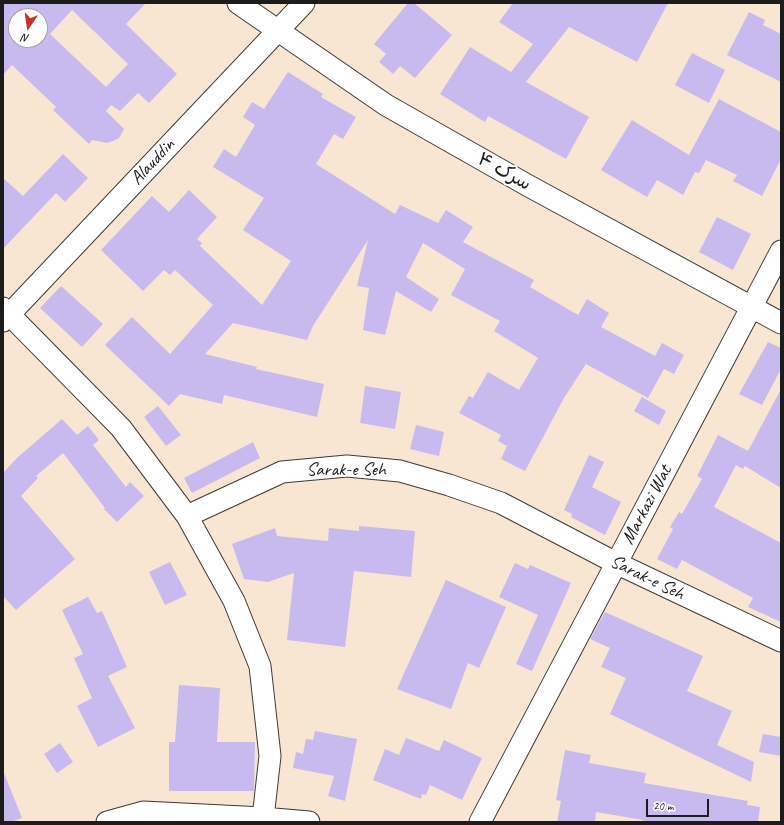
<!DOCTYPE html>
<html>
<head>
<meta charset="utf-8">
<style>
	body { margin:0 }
	#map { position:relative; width:784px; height:825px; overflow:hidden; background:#f8e6d2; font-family:Caveat,sans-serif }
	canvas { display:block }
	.frame { position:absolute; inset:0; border:4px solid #1c1c1c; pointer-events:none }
	.north { position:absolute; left:8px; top:8px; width:40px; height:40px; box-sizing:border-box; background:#fff; border:1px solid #a4a4a4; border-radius:50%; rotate:193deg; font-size:11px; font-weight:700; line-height:16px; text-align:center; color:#1c1c1c }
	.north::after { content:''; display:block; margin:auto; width:14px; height:18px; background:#c8321e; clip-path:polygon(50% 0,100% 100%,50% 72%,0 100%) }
	.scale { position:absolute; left:646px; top:799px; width:63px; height:18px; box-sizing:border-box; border:2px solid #1c1c1c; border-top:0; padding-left:5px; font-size:12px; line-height:14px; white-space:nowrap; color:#1c1c1c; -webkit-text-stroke:3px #fff; paint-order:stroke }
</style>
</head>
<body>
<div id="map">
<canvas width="784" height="825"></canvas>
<div class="frame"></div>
<div class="north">N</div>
<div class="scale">20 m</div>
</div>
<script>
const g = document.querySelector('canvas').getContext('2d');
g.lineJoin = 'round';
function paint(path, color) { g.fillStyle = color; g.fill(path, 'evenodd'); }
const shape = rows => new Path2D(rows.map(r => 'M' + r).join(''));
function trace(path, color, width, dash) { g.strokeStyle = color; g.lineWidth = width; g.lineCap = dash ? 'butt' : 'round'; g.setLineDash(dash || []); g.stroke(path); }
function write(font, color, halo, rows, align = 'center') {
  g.font = font + ' Caveat,"Playpen Sans Arabic",sans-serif'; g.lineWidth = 4; g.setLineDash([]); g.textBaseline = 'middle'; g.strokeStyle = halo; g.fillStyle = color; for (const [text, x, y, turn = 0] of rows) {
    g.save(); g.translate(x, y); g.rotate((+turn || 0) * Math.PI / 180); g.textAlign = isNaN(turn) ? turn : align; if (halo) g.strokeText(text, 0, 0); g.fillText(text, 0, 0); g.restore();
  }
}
paint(shape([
	[3,3,146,3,126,24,177,74,149,103,138,93,120,111,111,105,106,111,124,129,119,138,113,141,107,143,92,140,89,144,53,110,56,107,12,65,3,75],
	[72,10,128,64,106,87,50,34],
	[16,16,40,16,40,40,16,40],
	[408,3,414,3,452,35,415,78,400,66,393,74,379,62,386,54,374,44],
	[513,3,668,3,637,62,569,27,526,82,589,117,566,159,488,116,485,122,440,94,470,47,511,72,533,44,499,22],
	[749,12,765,20,763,25,781,34,781,82,727,55],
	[692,53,725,70,709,103,675,85],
	[288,72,323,94,321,97,356,117,343,139,334,134,316,164,395,214,400,205,438,223,446,210,473,227,463,242,534,280,530,287,578,315,587,299,609,313,601,327,655,356,662,343,684,355,674,374,664,369,648,398,586,364,564,398,525,471,501,459,507,446,498,441,501,435,459,413,469,396,473,398,488,372,519,390,538,358,494,331,500,321,451,295,465,269,423,243,406,277,439,299,431,312,396,291,385,335,363,330,369,288,357,286,368,240,313,326,307,340,233,323,205,354,257,367,256,369,324,384,317,417,224,395,222,404,180,394,169,406,105,345,132,317,170,354,213,305,175,270,170,275,164,270,143,291,101,250,152,196,169,212,189,190,217,217,197,239,202,243,200,246,262,305,291,261,243,230,264,198,213,167,224,149,236,157,255,125,243,117,252,102,264,109],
	[719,99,781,132,781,159,762,196,733,181,737,175,706,160,699,173,695,172,683,195,657,180,647,197,601,170,632,120,689,155],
	[63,154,88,178,65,202,56,193,3,249,3,178,23,196],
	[717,217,751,234,733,270,699,252],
	[61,286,103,324,82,347,40,308],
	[768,342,781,348,781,369,762,405,739,394],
	[365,386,401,392,395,429,360,423],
	[781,389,781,488,745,466,743,469,736,465,714,507,781,543,781,622,748,607,753,598,682,560,677,569,657,559,673,529,670,527,679,512,682,514,702,479,697,476,718,435,748,451],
	[642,397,666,411,659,425,634,411],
	[158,406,181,435,166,446,144,417],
	[62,419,77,435,88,426,99,440,93,445,126,487,130,482,144,496,117,522,104,509,105,508,63,453,36,476,38,478,21,496,75,559,16,610,3,596,3,473,17,458],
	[416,425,444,432,439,456,410,449],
	[253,442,260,458,192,493,184,478],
	[589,455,604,462,592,487,621,502,605,535,571,517,572,514,564,510],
	[359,526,415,531,411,577,354,571,345,647,287,640,294,573,268,582,244,579,232,544,275,528,277,536,328,541,329,528,359,531],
	[170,562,187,595,165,605,149,572],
	[515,563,528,569,530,565,571,583,532,671,516,664,538,615,499,597],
	[446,580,506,607,479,668,468,663,451,709,397,689],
	[88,597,97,613,102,611,127,667,108,676,135,728,98,747,77,706,92,698,74,658,83,654,62,610],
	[605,612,703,656,687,691,732,711,717,745,754,762,751,782,610,714,626,678,601,667,610,648,590,639],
	[179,685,220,688,217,742,255,742,254,791,169,791,169,742,175,742],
	[315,731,357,739,345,801,328,796,334,776,293,768,296,752,303,754,306,739,313,740],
	[763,734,781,737,781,756,759,752],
	[406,738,439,751,444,740,482,758,462,800,430,785,426,795,422,794,421,799,373,780,385,749,399,755],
	[60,743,73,762,57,773,44,754],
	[565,750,591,755,589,763,646,773,644,783,748,801,747,805,760,807,758,822,643,822,643,820,596,812,595,822,557,822,561,801,556,800],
	[4,773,22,818,11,822,3,822]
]), '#c8baee');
const minor = shape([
	[238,3,386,105,527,185,781,323],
	[3,308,121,428,187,516,234,601,260,666,270,756,263,818],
	[3,321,304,3],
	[187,516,282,472,347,466,400,471,449,485,501,503,616,563,781,641],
	[107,822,143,812,263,818,309,822],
	[480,822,781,251]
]);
trace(minor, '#3d3a37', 23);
trace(minor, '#fff', 21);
write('19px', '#1c1c1c', '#fff', [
	["Alauddin",153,162,-47],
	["سرک ۴",504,172,29],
	["Sarak-e Seh",346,470],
	["Markazi Wat",647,505,-62],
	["Sarak-e Seh",647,578,26]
]);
</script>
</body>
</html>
